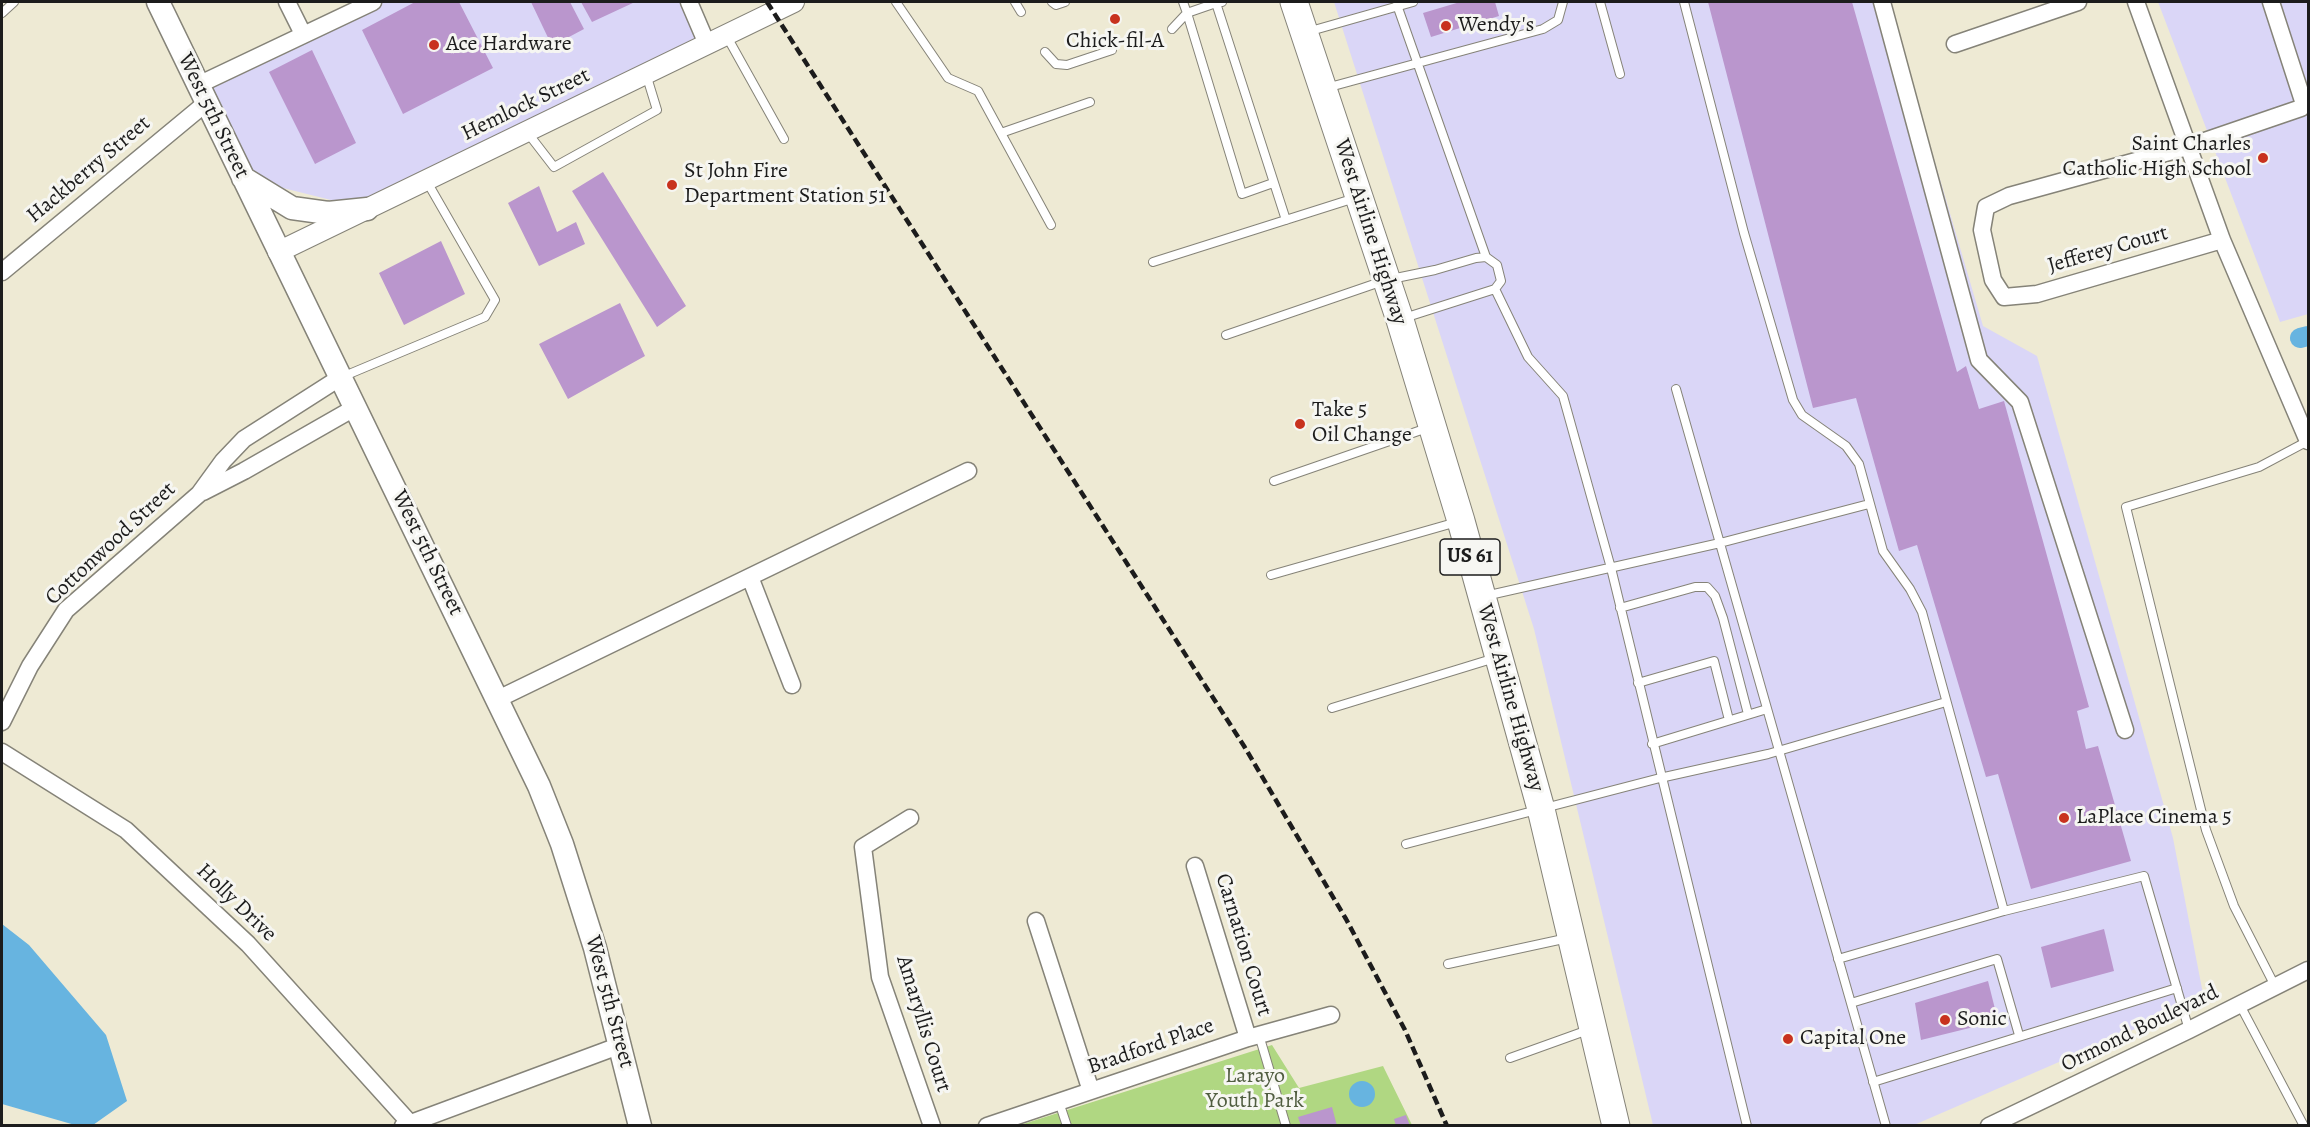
<!DOCTYPE html>
<html>
<head>
<meta charset="utf-8">
<style>
	body { margin:0 }
	#map { position:relative; width:2310px; height:1127px; overflow:hidden; background:#eeead4; font-family:Alegreya,serif }
	canvas { display:block }
	.frame { position:absolute; inset:0; border:3px solid #1c1c1c; pointer-events:none }
</style>
</head>
<body>
<div id="map">
<canvas width="2310" height="1127"></canvas>
<div class="frame"></div>
</div>
<script>
const g = document.querySelector('canvas').getContext('2d');
g.lineJoin = 'round';
function paint(path, color) { g.fillStyle = color; g.fill(path, 'evenodd'); }
const shape = rows => new Path2D(rows.map(r => 'M' + r).join(''));
function trace(path, color, width, dash) { g.strokeStyle = color; g.lineWidth = width; g.lineCap = dash ? 'butt' : 'round'; g.setLineDash(dash || []); g.stroke(path); }
function write(font, color, halo, rows, align = 'center') {
  g.font = font + ' Alegreya,serif'; g.lineWidth = 6; g.setLineDash([]); g.textBaseline = 'middle'; g.strokeStyle = halo; g.fillStyle = color; for (const [text, x, y, turn = 0] of rows) {
    g.save(); g.translate(x, y); g.rotate((+turn || 0) * Math.PI / 180); g.textAlign = isNaN(turn) ? turn : align; if (halo) g.strokeText(text, 0, 0); g.fillText(text, 0, 0); g.restore();
  }
}
paint(shape([
	[378,2,689,2,707,44,367,209,243,178,198,85],
	[1334,2,1888,2,1983,326,2037,356,2173,838,2204,999,1914,1125,1653,1125,1534,629],
	[2158,2,2308,2,2308,314,2280,322]
]), '#dad6f7');
paint(shape([
	[1272,1045,1299,1088,1383,1066,1412,1125,1017,1126]
]), '#b0d782');
paint(shape([
	[2,924,29,945,106,1035,127,1101,93,1125,75,1125,2,1104],
	'1349 1094a13 13 0 1 1 26 0a13 13 0 1 1-26 0Z'
]), '#67b4e0');
trace(shape([
	[2300,338,2308,336]
]), '#67b4e0', 20);
paint(shape([
	[415,2,459,2,493,68,403,114,362,30],
	[531,2,570,2,584,29,552,46],
	[581,2,635,2,592,22],
	[1460,2,1495,2,1499,16,1431,37,1423,13],
	[1708,2,1852,2,1957,372,1966,366,1979,409,2004,401,2089,707,2077,711,2086,749,2098,746,2131,861,2031,889,1998,774,1986,777,1917,545,1899,551,1856,398,1813,408],
	[312,50,356,143,315,164,269,72],
	[603,172,686,306,657,327,572,191],
	[539,186,557,232,576,222,585,244,539,266,508,203],
	[441,241,465,294,404,325,379,273],
	[620,303,645,356,568,399,539,344],
	[2104,929,2114,971,2051,988,2041,947],
	[1988,981,1998,1021,1921,1040,1915,1003],
	[1332,1107,1337,1126,1301,1126,1298,1117],
	[1406,1115,1410,1126,1396,1126,1394,1119]
]), '#ba96cd');
const service = shape([
	[896,2,948,78,978,91,1051,225],
	[1015,2,1021,12],
	[1052,2,1056,5,1065,2],
	[1183,2,1187,13,1216,3],
	[1222,2,1216,3,1286,220],
	[1600,2,1620,74],
	[1684,2,1744,233,1793,400,1802,415,1846,446,1859,464,1883,551,1910,589,1922,612,2004,911,2144,876,2189,1030],
	[1397,5,1486,257],
	[2,13,14,2],
	[1187,13,1242,194,1273,183],
	[1172,29,1187,13],
	[1307,32,1413,2],
	[726,35,784,139],
	[1045,52,1056,64,1067,65,1112,50],
	[1326,88,1543,29,1558,20,1563,2],
	[527,132,554,167,657,110,646,74],
	[1001,133,1090,102],
	[1153,262,1355,198],
	[1495,289,1528,357,1563,396,1611,568,1747,1126],
	[1226,335,1386,280,1435,270,1476,258,1486,257,1497,265,1501,281,1495,289,1404,318],
	[342,377,485,317,495,300,426,180],
	[1676,389,1886,1126],
	[1274,481,1430,427],
	[1271,575,1457,522],
	[1485,596,1720,543,1869,504],
	[1620,608,1695,587,1707,587,1715,596,1723,618,1748,714],
	[1638,683,1714,661,1729,720],
	[1332,708,1495,658],
	[1652,744,1767,709],
	[1406,844,1660,778,1768,754,1946,702],
	[1838,959,2004,911],
	[1448,964,1568,938],
	[2276,988,2234,906,2206,830,2126,507,2259,467,2308,441],
	[1851,1003,1997,959,2019,1035],
	[2240,1005,2304,1126],
	[1259,1035,1286,1126],
	[1510,1058,1588,1030],
	[1873,1082,2177,988],
	[1059,1102,1067,1126]
]);
const minor = shape([
	[287,2,303,34],
	[689,2,707,44],
	[1882,2,1979,360,2020,402,2125,730],
	[2136,2,2222,240,2308,441],
	[1955,44,2078,2],
	[198,85,373,2],
	[2222,240,2037,294,2004,297,1993,280,1982,230,1986,207,2009,196,2187,147,2301,108,2304,104,2271,2],
	[2,272,206,103],
	[203,492,244,471,356,407],
	[750,577,792,685],
	[498,699,968,471],
	[2,722,30,666,66,610,199,494,223,461,244,439,341,377],
	[2,752,126,830,248,944,409,1122],
	[910,818,863,847,880,977,932,1126],
	[1195,866,1248,1038],
	[1036,921,1091,1091],
	[403,1126,621,1045],
	[987,1126,1248,1038,1331,1015],
	[1989,1126,2189,1030,2308,970]
]);
const tertiary = shape([
	[278,252,794,2]
]);
const secondary = shape([
	[158,2,539,786,562,844,595,948,640,1126],
	[243,178,292,208,328,213,367,209]
]);
const trunk = shape([
	[1294,2,1400,320,1461,521,1541,809,1616,1126]
]);
trace(service, '#858378', 10);
trace(minor, '#858378', 19);
trace(tertiary, '#858378', 22);
trace(secondary, '#858378', 25);
trace(trunk, '#858378', 29);
trace(service, '#fff', 8);
trace(minor, '#fff', 16);
trace(tertiary, '#fff', 20);
trace(secondary, '#fff', 22);
trace(trunk, '#fff', 27);
trace(shape([
	[767,2,1244,746,1346,919,1405,1030,1447,1126]
]), '#1c1c1c', 4.5, [9, 4.5]);
for (const [x, y, r, color] of [
	[1115,19,6,"#c8321e"],
	[1446,26,6,"#c8321e"],
	[434,45,6,"#c8321e"],
	[2263,158,6,"#c8321e"],
	[672,185,6,"#c8321e"],
	[1300,424,6,"#c8321e"],
	[2064,818,6,"#c8321e"],
	[1945,1020,6,"#c8321e"],
	[1788,1039,6,"#c8321e"]
]) { const dot = new Path2D(); dot.arc(x, y, r, 0, 2 * Math.PI); g.fillStyle = color; g.fill(dot); trace(dot, '#f6f6f2', 2); }
for (const [x, y, w] of [
	[1470,557,60]
]) { const box = new Path2D(); box.roundRect(x - w / 2, y - 18, w, 36, 4.5); g.fillStyle = '#f6f6f2'; g.fill(box); trace(box, '#1c1c1c', 1.5); }
write('bold 21px', '#1c1c1c', null, [
	["US 61",1470,557]
]);
write('22px', '#1c1c1c', '#f6f6f2', [
	["Wendy's",1458,26],
	["Chick-fil-A",1115,42,"center"],
	["Ace Hardware",446,45],
	["Saint Charles",2251,145,"right"],
	["Catholic High School",2251,170,"right"],
	["St John Fire",684,172],
	["Department Station 51",684,197],
	["Take 5",1312,411],
	["Oil Change",1312,436],
	["LaPlace Cinema 5",2076,818],
	["Sonic",1957,1020],
	["Capital One",1800,1039]
], 'left');
write('22px', '#1c1c1c', '#f6f6f2', [
	["Hemlock Street",526,105,-26],
	["West 5th Street",213,116,64],
	["Hackberry Street",89,170,-40],
	["West Airline Highway",1370,232,72],
	["Jefferey Court",2108,250,-16],
	["Cottonwood Street",111,544,-43],
	["West 5th Street",427,553,64],
	["West Airline Highway",1510,698,74],
	["Holly Drive",236,903,44],
	["Carnation Court",1243,945,73],
	["West 5th Street",609,1002,75],
	["Amaryllis Court",923,1024,73],
	["Ormond Boulevard",2140,1029,-26],
	["Bradford Place",1151,1047,-19]
]);
write('22px', '#505d40', '#f6f6f2', [
	["Larayo",1255,1077],
	["Youth Park",1255,1102]
]);
</script>
</body>
</html>
